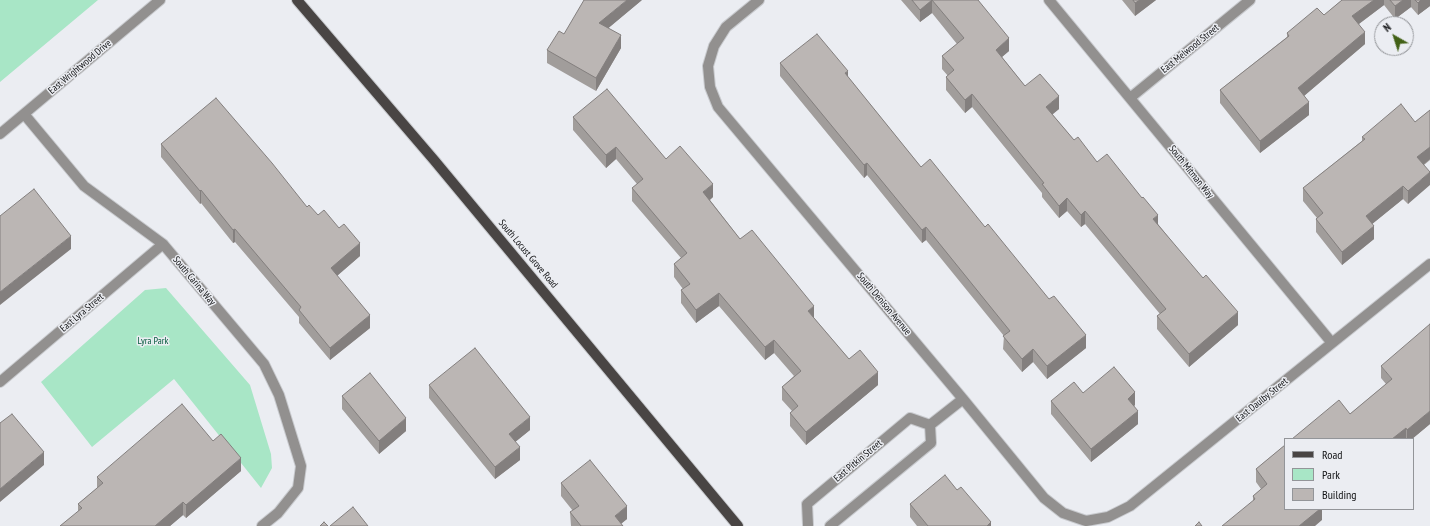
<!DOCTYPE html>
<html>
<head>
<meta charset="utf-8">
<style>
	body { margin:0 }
	#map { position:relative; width:1430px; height:526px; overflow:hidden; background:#ebedf2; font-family:"PT Sans Narrow",sans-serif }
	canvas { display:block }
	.legend { position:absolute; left:1284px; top:438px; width:130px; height:72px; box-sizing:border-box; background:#ebedf2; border:1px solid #939599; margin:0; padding:5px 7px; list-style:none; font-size:12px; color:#101113 }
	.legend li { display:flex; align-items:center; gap:8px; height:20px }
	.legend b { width:20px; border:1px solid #939599 }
	.north { position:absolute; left:1374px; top:16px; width:40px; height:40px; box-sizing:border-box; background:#ebedf2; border:1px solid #939599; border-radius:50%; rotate:321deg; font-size:11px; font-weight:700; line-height:16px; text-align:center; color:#101113 }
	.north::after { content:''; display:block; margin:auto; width:14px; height:18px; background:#426116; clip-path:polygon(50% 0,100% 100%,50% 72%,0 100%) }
</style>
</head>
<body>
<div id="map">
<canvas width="1430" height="526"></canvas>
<ul class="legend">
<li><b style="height:5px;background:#494544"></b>Road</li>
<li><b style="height:11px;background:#a8e6c6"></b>Park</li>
<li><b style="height:11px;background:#bbb6b4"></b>Building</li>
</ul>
<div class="north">N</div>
</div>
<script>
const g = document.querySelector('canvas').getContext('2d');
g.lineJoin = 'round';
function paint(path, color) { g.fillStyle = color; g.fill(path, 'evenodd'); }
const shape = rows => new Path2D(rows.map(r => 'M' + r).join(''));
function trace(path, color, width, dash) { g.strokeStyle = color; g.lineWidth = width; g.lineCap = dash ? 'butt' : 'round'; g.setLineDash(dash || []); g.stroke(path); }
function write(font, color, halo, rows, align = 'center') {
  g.font = font + ' "PT Sans Narrow",sans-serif'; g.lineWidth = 3; g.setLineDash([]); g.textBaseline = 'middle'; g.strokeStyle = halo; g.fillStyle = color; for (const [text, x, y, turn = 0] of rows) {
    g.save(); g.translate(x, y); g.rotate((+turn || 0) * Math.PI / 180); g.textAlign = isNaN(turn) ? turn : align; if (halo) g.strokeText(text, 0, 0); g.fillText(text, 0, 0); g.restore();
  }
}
paint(shape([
	[0,0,98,0,0,82],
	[166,288,250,385,271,454,272,468,261,488,174,379,92,447,41,382,145,290]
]), '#a8e6c6');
const minor = shape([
	[759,0,726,27,714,46,708,66,710,87,718,107,963,399,1044,498,1063,513,1086,521,1108,517,1130,506,1430,264],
	[1049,0,1332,343],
	[1130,98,1250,0],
	[24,114,84,186,163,244,264,364,279,395,301,466,298,488,278,513,262,526],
	[0,134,160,0],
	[0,382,163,244],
	[930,425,963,399],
	[808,525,807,504,910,418,930,425],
	[830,526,931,443,930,425]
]);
const major = shape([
	[297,0,434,160,738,526]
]);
trace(minor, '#c8cace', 12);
trace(major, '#c8cace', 12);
trace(minor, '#92908f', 10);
trace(major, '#494544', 10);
paint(shape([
	[642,0,608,28,621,48,596,91,547,63,547,50,564,34],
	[901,0,978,0,1009,51,1002,57,1025,86,1059,109,1052,114,1074,140,1097,162,1158,224,1238,325,1189,367,1157,329,1157,316,1160,314,1085,224,1081,227,1067,211,1059,218,1042,197,1042,193,972,107,965,113,946,90,946,77,948,76,942,69,942,56,957,44,932,13,920,22],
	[1122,0,1156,0,1135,16],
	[1342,0,1430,0,1430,6,1418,15,1411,7,1395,19,1384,5,1359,24,1365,44,1304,96,1309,115,1260,153,1220,103,1220,90,1287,37,1287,33,1324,15],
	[780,63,848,77,921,167,985,227,1086,348,1047,379,1033,362,1022,372,1003,349,1004,336,926,240,922,243,867,175,864,178,780,76],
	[1430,110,1430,160,1424,165,1408,204,1403,199,1372,224,1374,239,1342,265,1316,232,1316,219,1317,218,1303,201,1303,188,1362,141,1362,137,1415,122],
	[573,117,666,159,713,197,710,200,740,239,814,318,849,359,878,385,806,445,790,426,790,413,792,411,782,400,782,387,794,376,774,353,765,360,719,306,696,323,681,303,681,290,683,289,674,277,674,264,681,258,632,201,632,188,637,184,616,159,606,168,573,130],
	[161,144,307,207,318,215,360,256,337,276,370,328,330,360,299,323,299,317,235,242,233,243,201,203,200,204,161,157],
	[1381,366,1430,424,1412,439,1292,439,1350,414,1386,384,1381,378],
	[429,385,530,430,515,442,520,460,495,479,429,398],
	[1083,393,1135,405,1134,406,1138,424,1091,462,1051,414,1051,401],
	[342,396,406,431,379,454,342,409],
	[213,441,241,471,186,518,183,515,170,526,60,526,78,512,78,504,97,488,97,477],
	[1285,445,1285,509,1323,509,1322,510,1322,520,1253,501,1253,496,1261,489,1256,482,1256,469],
	[561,483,627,519,621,524,623,526,571,526,570,512,573,511,561,496],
	[957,490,991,526,917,526,910,517,910,504]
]), '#a19d9b');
paint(shape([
	[627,0,642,0,599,36,599,23],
	[932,0,932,13,920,22,920,10],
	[1140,0,1156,0,1135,16,1135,3],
	[1374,0,1384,0,1384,5,1352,29,1352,16],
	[1403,0,1411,0,1411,7,1395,19,1395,6],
	[1421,0,1430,0,1430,6,1418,15,1418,3],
	[1365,32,1365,44,1298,101,1298,88],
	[621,35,621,48,596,91,596,78],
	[1009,38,1009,51,996,62,996,50],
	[848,71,848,84,845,73],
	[972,94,972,107,965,113,965,100],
	[1059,96,1059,109,1046,120,1046,107],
	[1309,102,1309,115,1260,153,1260,141],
	[616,147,616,159,606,168,606,155],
	[1430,147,1430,159,1417,170,1417,157],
	[867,163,867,175,864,178,864,165],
	[1430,172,1430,185,1408,204,1408,191],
	[713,184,713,197,703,205,703,192],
	[1403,186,1403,199,1366,229,1366,216],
	[201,190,201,203,200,204,200,191],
	[1067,198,1067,211,1059,218,1059,206],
	[1085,211,1085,224,1081,227,1081,215],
	[1158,215,1158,228,1153,219],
	[1374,226,1374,239,1342,265,1342,252],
	[926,227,926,240,922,243,922,230],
	[235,229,235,242,233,243,233,230],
	[71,236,71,249,0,305,0,292],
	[360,243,360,256,331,281,331,268],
	[719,293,719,306,696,323,696,310],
	[814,306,814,319,808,311],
	[1238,312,1238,325,1189,367,1189,354],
	[370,315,370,328,330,360,330,348],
	[1086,335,1086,348,1047,379,1047,366],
	[774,340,774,353,765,360,765,347],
	[1033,349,1033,362,1022,372,1022,359],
	[878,372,878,385,806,445,806,432],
	[1135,392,1135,405,1128,412,1128,399],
	[1138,411,1138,424,1091,462,1091,449],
	[1430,411,1430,424,1412,439,1407,439,1407,430],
	[530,417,530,430,509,447,509,434],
	[406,418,406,431,379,454,379,441],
	[1406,428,1406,439,1392,439],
	[520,447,520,460,495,479,495,467],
	[44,452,44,465,0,502,0,489],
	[241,458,241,471,186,518,186,505],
	[183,502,183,515,170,526,155,526],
	[627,506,627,519,618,526,615,516],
	[1318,509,1323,509,1322,510,1322,520,1315,526,1299,526],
	[991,522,991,526,987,526]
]), '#837f7e');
const building = shape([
	[584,0,627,0,599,23,621,35,596,78,547,50,559,31,564,34,584,0],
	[912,0,932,0,920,10,912,0],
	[932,0,978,0,1009,38,996,50,1025,86,1040,74,1059,96,1046,107,1074,140,1078,137,1097,162,1107,154,1142,198,1143,197,1158,215,1153,219,1203,278,1206,275,1238,312,1189,354,1157,316,1166,309,1085,211,1081,215,1067,198,1059,206,1042,184,1044,183,972,94,965,100,946,77,954,70,942,56,964,38,932,0],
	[1133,0,1140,0,1135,3,1133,0],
	[1342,0,1374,0,1352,16,1365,32,1298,88,1309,102,1260,141,1220,90,1289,36,1287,33,1317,8,1324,15,1342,0],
	[1390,0,1403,0,1395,6,1390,0],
	[1415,0,1421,0,1418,3,1415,0],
	[817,34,848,71,845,73,921,167,930,159,985,227,988,224,1049,299,1054,296,1086,335,1047,366,1033,349,1022,359,1003,336,1010,331,926,227,922,230,867,163,864,165,780,63,817,34],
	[607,89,666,159,680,146,713,184,703,192,740,239,752,230,814,306,808,311,849,359,860,350,878,372,806,432,790,413,798,406,782,387,801,371,774,340,765,347,719,293,696,310,681,290,690,284,674,264,687,253,632,188,643,179,616,147,606,155,573,117,607,89],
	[216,98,272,163,307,207,309,205,318,215,324,210,339,228,344,224,360,243,331,268,370,315,330,348,299,310,301,307,235,229,233,230,201,190,200,191,161,144,216,98],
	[1401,104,1415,122,1430,110,1430,147,1417,157,1430,172,1408,191,1403,186,1366,216,1374,226,1342,252,1316,219,1323,213,1303,188,1365,139,1362,137,1401,104],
	[34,189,71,236,0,292,0,216,34,189],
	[1430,324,1430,411,1407,430,1406,428,1392,439,1292,439,1339,400,1350,414,1392,379,1381,366,1430,324],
	[475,348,530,417,509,434,520,447,495,467,429,385,475,348],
	[1114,367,1135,392,1128,399,1138,411,1091,449,1051,401,1074,382,1083,393,1114,367],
	[370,373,406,418,379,441,342,396,370,373],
	[182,404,213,441,221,434,241,458,186,505,183,502,155,526,60,526,82,508,78,504,103,483,97,477,182,404],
	[12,414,44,452,0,489,0,423,12,414],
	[1285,445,1285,509,1320,509,1299,526,1222,526,1255,499,1253,496,1267,484,1256,469,1285,445],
	[590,460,627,506,615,516,623,526,581,526,570,512,579,506,561,483,590,460],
	[945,475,957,490,961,487,991,522,987,526,928,526,910,504,945,475],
	[353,507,368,526,330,526,353,507],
	[324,522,328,526,320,526,324,522],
	[1199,522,1202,526,1195,526,1199,522]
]);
paint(building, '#bbb6b4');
trace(building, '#837f7e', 1);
write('10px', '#101113', '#ebedf2', [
	["East Melwood Street",1190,49,-39],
	["East Wrightwood Drive",80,67,-40],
	["South Mitman Way",1191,172,51],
	["South Locust Grove Road",528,254,50],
	["South Carina Way",194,281,50],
	["South Denison Avenue",884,304,50],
	["East Lyra Street",82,313,-40],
	["East Daulby Street",1262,400,-39],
	["East Pitkin Street",858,461,-40]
]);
write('10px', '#00583a', '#ebedf2', [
	["Lyra Park",153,341]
]);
</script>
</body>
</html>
